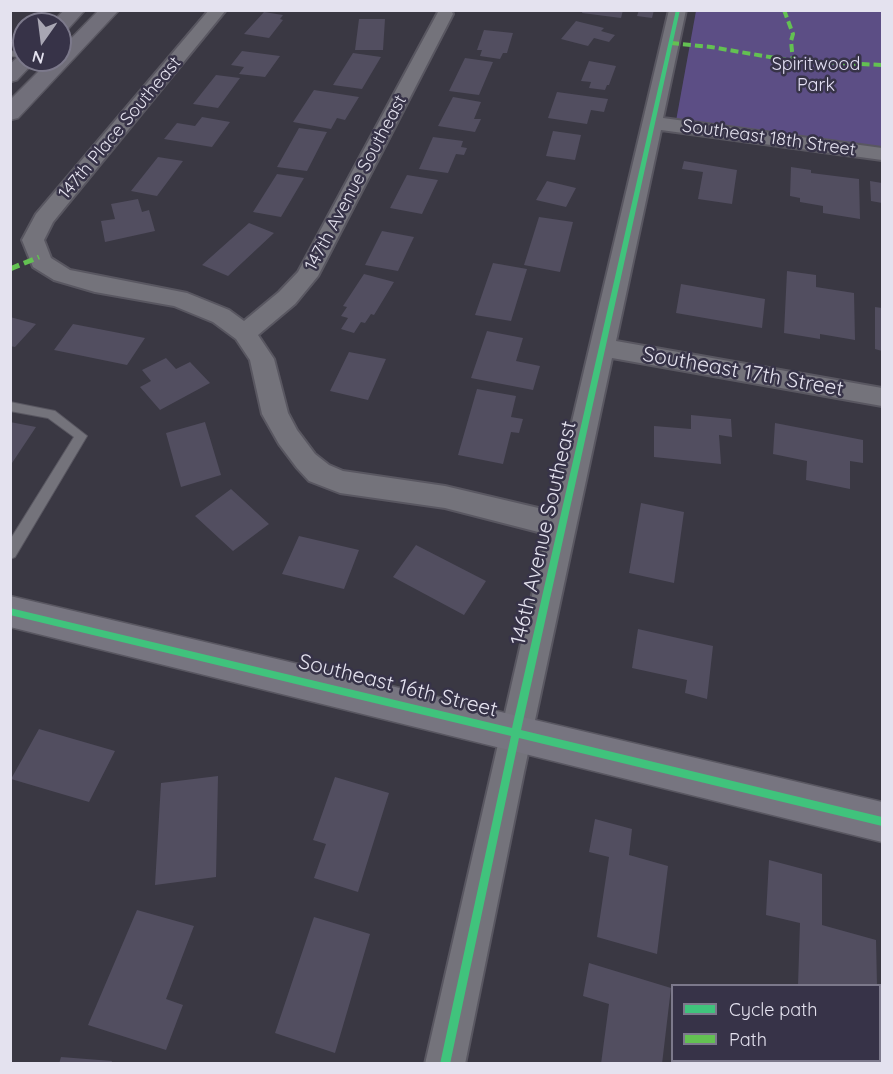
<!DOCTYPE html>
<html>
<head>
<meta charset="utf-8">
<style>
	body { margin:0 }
	#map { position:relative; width:893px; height:1074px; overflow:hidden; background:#3a3843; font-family:Quicksand,sans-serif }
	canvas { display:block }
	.frame { position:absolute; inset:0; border:12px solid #e4e2ef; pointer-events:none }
	.legend { position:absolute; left:671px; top:984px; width:210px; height:78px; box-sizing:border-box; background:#373348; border:2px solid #7c798b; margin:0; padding:8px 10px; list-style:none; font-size:18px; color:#e4e2ef }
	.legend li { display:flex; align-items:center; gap:12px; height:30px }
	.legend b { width:30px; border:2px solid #7c798b }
	.north { position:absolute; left:12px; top:12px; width:60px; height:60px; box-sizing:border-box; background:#373348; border:2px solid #7c798b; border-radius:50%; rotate:194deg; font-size:16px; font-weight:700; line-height:24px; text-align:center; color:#e4e2ef }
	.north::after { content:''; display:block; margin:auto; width:21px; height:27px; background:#a8a6b3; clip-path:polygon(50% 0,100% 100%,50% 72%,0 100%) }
</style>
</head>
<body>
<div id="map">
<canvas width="893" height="1074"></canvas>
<div class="frame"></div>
<ul class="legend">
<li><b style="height:8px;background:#40c37c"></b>Cycle path</li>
<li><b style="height:8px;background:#63c152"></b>Path</li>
</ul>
<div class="north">N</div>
</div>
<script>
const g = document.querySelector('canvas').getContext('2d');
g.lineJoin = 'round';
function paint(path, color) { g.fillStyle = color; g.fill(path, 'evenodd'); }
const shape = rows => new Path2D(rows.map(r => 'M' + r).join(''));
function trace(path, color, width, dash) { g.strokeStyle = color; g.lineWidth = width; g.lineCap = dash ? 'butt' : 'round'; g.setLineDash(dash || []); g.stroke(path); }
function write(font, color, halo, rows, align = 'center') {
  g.font = font + ' Quicksand,sans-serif'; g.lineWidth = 5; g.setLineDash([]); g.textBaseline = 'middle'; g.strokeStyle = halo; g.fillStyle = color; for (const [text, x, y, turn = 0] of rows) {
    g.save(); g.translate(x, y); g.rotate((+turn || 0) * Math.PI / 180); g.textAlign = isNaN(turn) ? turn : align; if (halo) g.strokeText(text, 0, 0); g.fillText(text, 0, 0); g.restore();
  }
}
paint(shape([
	[696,11,882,11,882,150,676,121]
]), '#5c4e85');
paint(shape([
	[583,10,623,10,621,18,582,13],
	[639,10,654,10,652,18,637,16],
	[264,12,283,15,280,19,283,20,269,38,244,34],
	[359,19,385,19,383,50,355,50],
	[576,21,604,28,601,31,615,35,609,42,594,38,588,46,561,39],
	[484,30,513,33,507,53,503,53,500,59,480,56,482,50,477,50],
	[242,51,280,56,265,77,239,74,244,67,231,65],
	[353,53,381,57,362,89,333,85],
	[465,58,493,62,479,95,449,91],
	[589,61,616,66,609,85,607,85,605,90,589,88,591,82,581,81],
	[216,75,240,78,218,108,193,104],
	[314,90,359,97,345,120,337,118,331,129,293,122],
	[557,92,608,99,604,112,591,110,587,124,548,118],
	[453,97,481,102,474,119,481,119,475,132,438,126],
	[202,117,230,122,212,147,164,139,177,123,195,126],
	[299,128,327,132,307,171,277,167],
	[553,131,581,135,575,160,546,156],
	[433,137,463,141,461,147,467,148,464,155,456,154,448,173,419,169],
	[158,157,183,161,157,196,131,191],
	[684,161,737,170,732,204,698,199,703,172,682,169],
	[791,167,811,170,811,173,859,179,860,219,823,213,823,206,800,202,800,198,790,196],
	[277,174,304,178,281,217,253,212],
	[407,175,438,180,422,214,390,208],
	[547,181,576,188,566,207,536,200],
	[870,181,882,183,882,203,871,201],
	[138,199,142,212,149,210,155,231,105,242,101,221,115,219,111,204],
	[539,217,573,222,560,272,524,265],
	[249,223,274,233,228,276,202,265],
	[382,231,414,237,398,271,365,265],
	[493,263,527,269,511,321,475,315],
	[787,271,816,275,816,287,854,293,855,340,820,334,820,339,784,333],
	[364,274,394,282,374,315,371,314,365,323,361,322,354,333,341,329,348,318,341,316,347,307,343,306],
	[681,284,765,299,762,328,676,313],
	[875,307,882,308,882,351,875,349],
	[10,317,36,324,15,347,10,346],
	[73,324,145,338,127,365,54,350],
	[487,331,523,338,516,361,540,366,533,390,471,378],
	[349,352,386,359,368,400,330,391],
	[166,358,176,369,190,362,210,383,160,410,140,387,151,381,142,370],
	[477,389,516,396,511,417,523,419,519,433,511,432,503,464,458,455],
	[691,415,731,419,732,437,719,435,721,464,654,457,654,426,691,429],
	[10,422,36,427,10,466],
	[205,422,221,475,181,487,166,433],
	[775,423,863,440,863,463,850,461,850,489,806,480,807,461,773,454],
	[231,489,269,524,233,551,195,516],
	[641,503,684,512,674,583,629,573],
	[299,536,359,550,344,589,282,574],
	[416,545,486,581,464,615,393,577],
	[638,629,713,646,707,699,685,693,687,680,632,668],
	[39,729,115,751,89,802,11,779],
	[218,776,216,877,155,885,161,783],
	[335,777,389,793,358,892,314,878,326,844,313,840],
	[595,819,632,829,629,855,668,866,657,954,597,937,609,857,589,852],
	[769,860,822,874,822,925,876,940,877,986,798,986,800,923,766,915],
	[137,910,194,926,166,999,183,1005,166,1050,88,1025],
	[314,917,370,934,335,1053,275,1033],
	[589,963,671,988,662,1064,601,1064,609,1004,583,996],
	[61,1057,112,1061,111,1064,59,1064]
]), '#524e60');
const lane = shape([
	[10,51,24,52,24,58,10,56,10,51],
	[10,402,55,411,87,436,15,557,10,559,10,540,74,437,48,418,10,411,10,402]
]);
const street = shape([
	[209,10,226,10,53,222,44,240,51,258,70,270,187,293,229,310,244,321,279,292,298,272,437,14,439,10,451,10,453,14,318,276,295,304,258,335,274,359,288,413,297,430,315,454,329,465,343,471,445,486,551,511,669,10,686,10,663,118,882,148,882,160,661,130,616,341,882,388,882,406,612,358,524,772,465,1064,425,1064,546,534,445,508,340,493,309,481,297,468,279,444,262,414,250,360,236,339,213,322,174,306,95,292,54,280,33,267,22,240,36,214,209,10]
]);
const secondary = shape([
	[10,596,882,802,882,842,10,627,10,596]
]);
const primary = shape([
	[64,10,85,10,67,30,60,32,60,24,51,24,64,10],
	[99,10,119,10,18,118,10,120,10,100,50,60,60,60,60,50,99,10],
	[24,54,24,60,36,60,17,80,10,82,10,64,19,56,24,54]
]);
trace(lane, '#595761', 2);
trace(street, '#595761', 4);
trace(secondary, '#595761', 3);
trace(primary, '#595761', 3);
paint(lane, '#74737b');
paint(street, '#74737b');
paint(secondary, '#777580');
paint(primary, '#716f7a');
trace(shape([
	[784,10,793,34,791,41,793,61],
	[671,43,711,47,793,61,882,65]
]), '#63c152', 4, [8, 4]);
trace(shape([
	[10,269,39,257]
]), '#63c152', 5, [10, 5]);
paint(shape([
	[676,10,680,10,521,730,882,817,882,826,519,738,450,1064,440,1064,511,736,10,615,10,608,512,728,676,10]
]), '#40c37c');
write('18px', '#e3dff4', '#373348', [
	["Spiritwood",816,65],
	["Park",816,86]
]);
write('18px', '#e4e2ef', '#373348', [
	["147th Place Southeast",120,128,-50],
	["Southeast 18th Street",769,138,8],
	["147th Avenue Southeast",356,183,-62]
]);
write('21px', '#e4e2ef', '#373348', [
	["Southeast 17th Street",743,372,10],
	["146th Avenue Southeast",544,533,-77],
	["Southeast 16th Street",398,686,14]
]);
</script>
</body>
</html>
